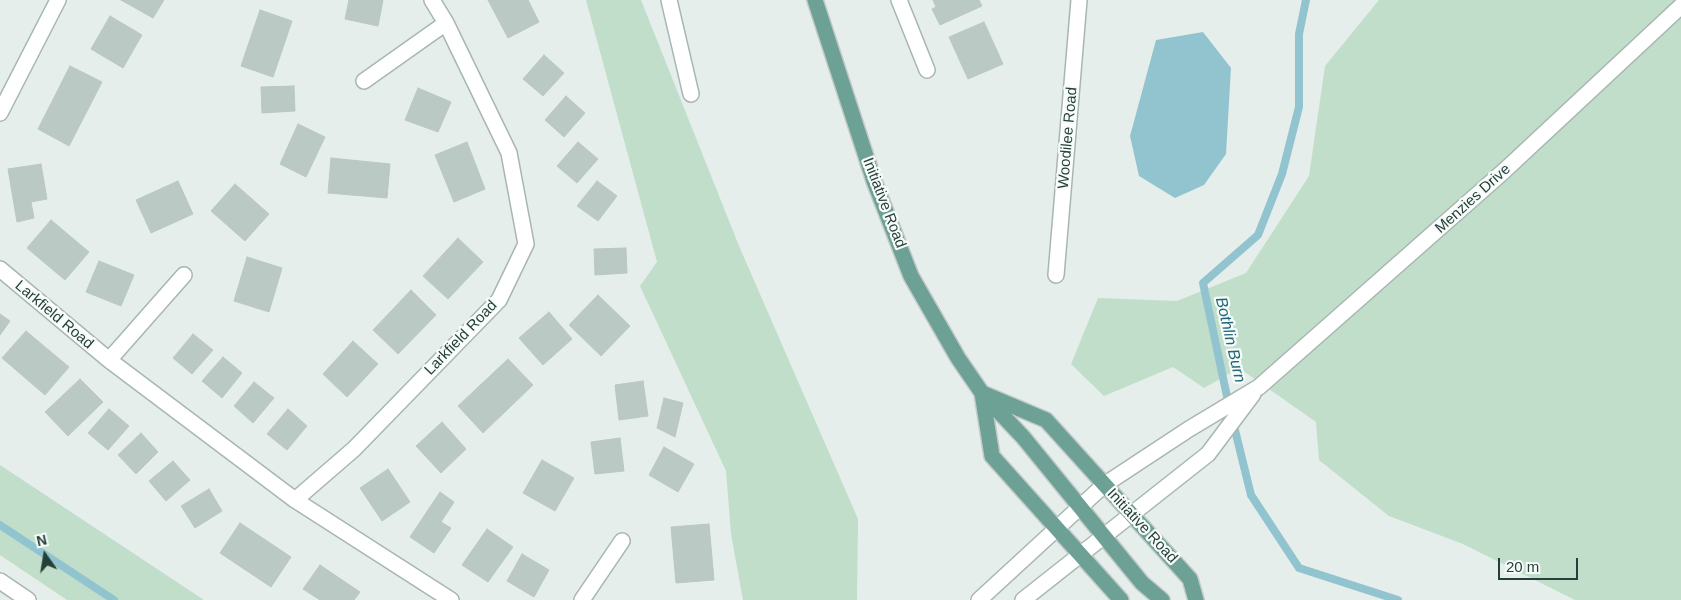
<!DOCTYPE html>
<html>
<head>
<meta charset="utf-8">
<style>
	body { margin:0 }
	#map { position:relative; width:1681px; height:600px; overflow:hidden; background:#e6eeeb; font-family:Arial,sans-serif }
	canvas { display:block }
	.north { position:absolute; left:20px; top:530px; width:50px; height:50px; -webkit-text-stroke:4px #f7fbf9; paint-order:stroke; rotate:347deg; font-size:14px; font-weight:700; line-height:20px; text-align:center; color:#254039 }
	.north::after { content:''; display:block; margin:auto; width:18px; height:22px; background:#254039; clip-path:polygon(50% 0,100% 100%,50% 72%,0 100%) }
	.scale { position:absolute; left:1498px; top:558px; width:80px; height:22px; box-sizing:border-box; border:2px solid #254039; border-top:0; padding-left:6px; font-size:15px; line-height:18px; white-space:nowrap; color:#254039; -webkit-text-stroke:4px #f7fbf9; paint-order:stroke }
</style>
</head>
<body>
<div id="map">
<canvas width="1681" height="600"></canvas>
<div class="north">N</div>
<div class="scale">20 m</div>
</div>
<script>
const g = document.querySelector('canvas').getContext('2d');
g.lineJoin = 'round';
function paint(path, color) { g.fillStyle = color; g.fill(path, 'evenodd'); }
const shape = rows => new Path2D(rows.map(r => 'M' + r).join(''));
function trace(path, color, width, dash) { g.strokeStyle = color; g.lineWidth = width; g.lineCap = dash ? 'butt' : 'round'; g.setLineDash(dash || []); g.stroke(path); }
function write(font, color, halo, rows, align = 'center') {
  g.font = font + ' Arial,sans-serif'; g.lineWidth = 4.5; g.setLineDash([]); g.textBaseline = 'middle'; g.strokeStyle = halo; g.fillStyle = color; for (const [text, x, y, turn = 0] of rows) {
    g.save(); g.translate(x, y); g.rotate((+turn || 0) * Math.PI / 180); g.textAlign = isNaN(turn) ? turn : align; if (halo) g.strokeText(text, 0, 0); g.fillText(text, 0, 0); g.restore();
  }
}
paint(shape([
	[586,0,641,0,739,246,858,519,857,600,743,600,731,534,726,471,640,286,657,262],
	[1379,0,1681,0,1681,600,1575,600,1463,544,1389,516,1319,460,1316,422,1239,368,1204,388,1173,367,1104,396,1071,364,1098,298,1177,301,1246,273,1309,176,1325,66],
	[0,465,204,600,67,600,0,555]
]), '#c0dec9');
paint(shape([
	[1203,32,1231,68,1226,154,1204,185,1175,198,1139,176,1130,136,1156,40]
]), '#92c4d0');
trace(shape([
	[1229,406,1203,283,1258,235,1282,174,1299,107,1299,34,1306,0],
	[1233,422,1251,495,1299,568,1398,600],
	[0,525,114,600]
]), '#92c4d0', 8);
const building = shape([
	[121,0,164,0,153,18,121,0],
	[349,0,383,0,378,26,345,19,349,0],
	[488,0,528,0,539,22,508,38,488,0],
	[933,0,979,0,982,6,940,25,932,9,936,7,933,0],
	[260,10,292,21,273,77,241,66,260,10],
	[110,16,142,35,123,68,91,49,110,16],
	[984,22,1003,64,968,79,949,37,984,22],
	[544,55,564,73,543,96,523,79,544,55],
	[70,66,102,82,69,146,38,129,70,66],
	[294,86,295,111,262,113,261,87,294,86],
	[418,88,451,102,438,132,405,120,418,88],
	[566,96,585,113,564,137,545,120,566,96],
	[298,124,325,137,306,177,280,164,298,124],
	[467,142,485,189,454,202,435,155,467,142],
	[578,142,598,159,577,183,557,166,578,142],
	[331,158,390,164,387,198,328,193,331,158],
	[41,164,47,199,31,202,34,218,17,222,8,169,41,164],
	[178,181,193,214,151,233,136,200,178,181],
	[597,181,617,196,598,221,577,206,597,181],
	[235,184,269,214,245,241,211,211,235,184],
	[51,220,89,252,65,280,27,248,51,220],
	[458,238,483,262,448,299,423,276,458,238],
	[626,248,627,273,595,275,594,249,626,248],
	[247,257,282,268,269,312,234,301,247,257],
	[99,261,134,275,121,306,86,292,99,261],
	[411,290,436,315,398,354,373,330,411,290],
	[598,295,630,326,601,356,569,325,598,295],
	[549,312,572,339,543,365,519,338,549,312],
	[0,314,10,321,0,335,0,314],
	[26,331,69,367,45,395,2,358,26,331],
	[193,334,213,350,192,374,173,358,193,334],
	[353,341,378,364,347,397,323,374,353,341],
	[223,357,242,373,222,398,202,381,223,357],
	[508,359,533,385,483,433,458,406,508,359],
	[80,379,103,402,68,436,45,412,80,379],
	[643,381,648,416,619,420,615,385,643,381],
	[254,382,274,398,253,423,234,406,254,382],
	[664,398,683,403,675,437,657,428,664,398],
	[109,409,129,426,108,450,88,433,109,409],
	[288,409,307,426,287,450,267,434,288,409],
	[442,422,466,449,441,473,416,446,442,422],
	[141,433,158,452,136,474,118,455,141,433],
	[620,438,624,471,595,474,591,442,620,438],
	[664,447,694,464,678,492,649,475,664,447],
	[542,460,574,478,555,511,523,493,542,460],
	[173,461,190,480,166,501,149,481,173,461],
	[388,469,410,502,382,521,360,488,388,469],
	[209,489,222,511,195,528,181,506,209,489],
	[440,492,454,502,441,522,451,528,434,553,410,537,440,492],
	[240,523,291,557,271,587,220,553,240,523],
	[709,524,714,580,676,583,671,527,709,524],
	[487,529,513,547,488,582,462,565,487,529],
	[522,554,549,570,534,597,507,581,522,554],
	[320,565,360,592,354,600,320,600,303,589,320,565]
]);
paint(building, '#bbc9c4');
trace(building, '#b9c8c2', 1);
const minor = shape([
	[669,0,691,94],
	[899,0,927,70],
	[364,81,446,23],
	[0,113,58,0],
	[0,269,109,360,295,500,451,600],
	[1056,275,1079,0],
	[109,360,184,275],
	[295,500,354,449,499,300,526,244,509,153,446,23,432,0],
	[0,581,28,600],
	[582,600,622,541],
	[979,600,1104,485,1189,429,1259,387,1504,171,1681,6],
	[1023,600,1208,454,1253,394]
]);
const major = shape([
	[815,0,874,181,911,276,958,358,982,393,992,456,1121,600],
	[982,393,1046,420,1190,579,1196,600],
	[986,398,1023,437,1142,583,1162,600]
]);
trace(minor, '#a8b6b2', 18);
trace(major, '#c2cac8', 18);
trace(minor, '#fff', 15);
trace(major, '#6da195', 15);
write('15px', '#254039', '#f7fbf9', [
	["Woodilee Road",1068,138,-85],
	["Menzies Drive",1473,199,-42],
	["Initiative Road",884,203,69],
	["Larkfield Road",54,315,40],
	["Larkfield Road",461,338,-46],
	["Initiative Road",1142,526,47]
]);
write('italic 16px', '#22687a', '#f7fbf9', [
	["Bothlin Burn",1230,340,77]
]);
</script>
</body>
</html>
